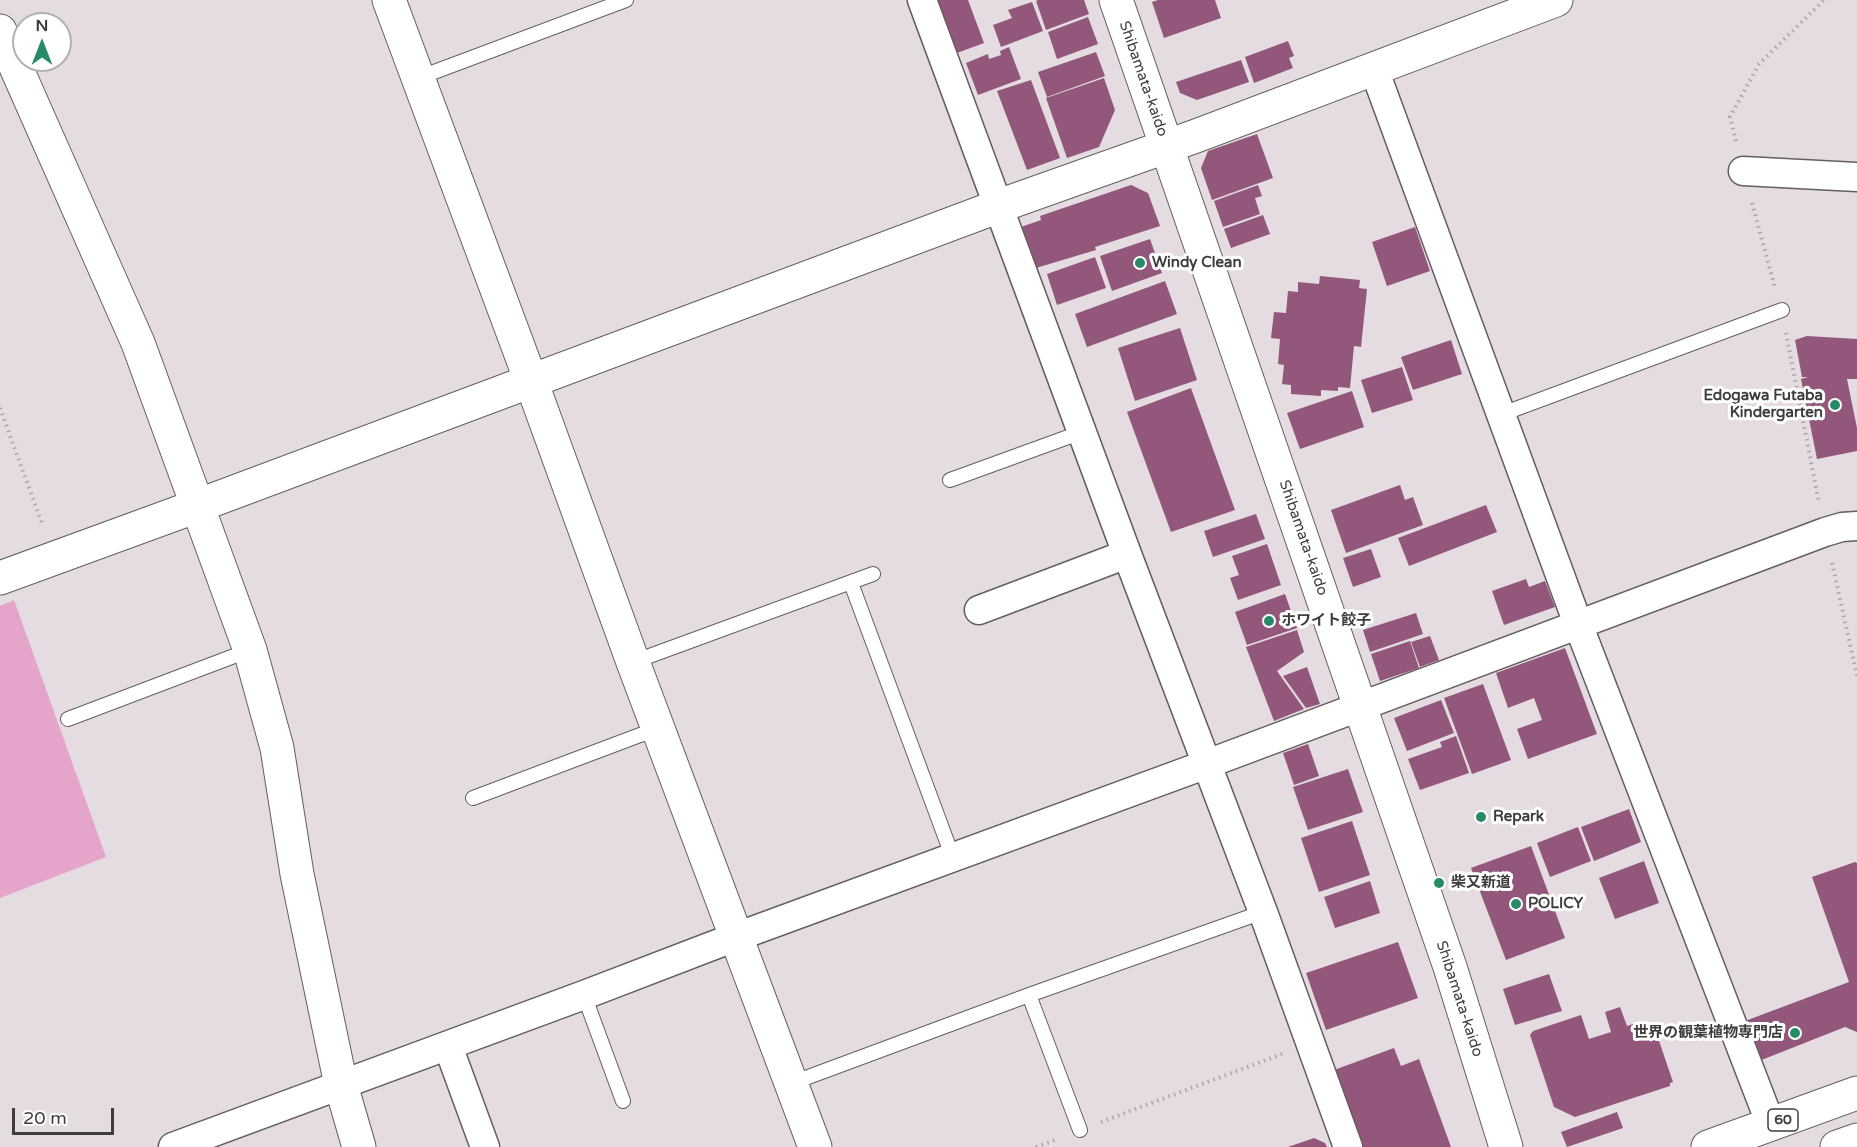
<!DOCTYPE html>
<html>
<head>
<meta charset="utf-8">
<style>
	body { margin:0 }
	#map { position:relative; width:1857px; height:1147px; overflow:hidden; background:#e4dce0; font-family:"Varela Round",sans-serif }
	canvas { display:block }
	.north { position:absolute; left:12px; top:12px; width:60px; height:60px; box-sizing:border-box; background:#fff; border:2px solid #b2b1b1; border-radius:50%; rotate:0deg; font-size:16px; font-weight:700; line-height:24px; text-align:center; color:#3f3c3d }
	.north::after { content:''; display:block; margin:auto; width:21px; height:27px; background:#288b65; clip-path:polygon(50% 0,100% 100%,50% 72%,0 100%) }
	.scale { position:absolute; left:12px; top:1108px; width:102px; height:27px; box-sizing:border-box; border:3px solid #3f3c3d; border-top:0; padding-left:8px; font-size:18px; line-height:21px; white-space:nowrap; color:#3f3c3d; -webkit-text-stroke:4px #fff; paint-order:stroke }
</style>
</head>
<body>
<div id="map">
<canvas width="1857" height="1147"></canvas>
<div class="north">N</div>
<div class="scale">20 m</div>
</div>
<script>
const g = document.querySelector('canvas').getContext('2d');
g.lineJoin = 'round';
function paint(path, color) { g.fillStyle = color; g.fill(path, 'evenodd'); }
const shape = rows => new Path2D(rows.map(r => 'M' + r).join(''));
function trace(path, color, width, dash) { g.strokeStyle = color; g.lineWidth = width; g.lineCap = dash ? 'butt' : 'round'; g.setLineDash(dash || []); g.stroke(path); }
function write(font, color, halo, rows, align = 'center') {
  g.font = font + ' "Varela Round","Noto Sans JP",sans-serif'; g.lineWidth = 6; g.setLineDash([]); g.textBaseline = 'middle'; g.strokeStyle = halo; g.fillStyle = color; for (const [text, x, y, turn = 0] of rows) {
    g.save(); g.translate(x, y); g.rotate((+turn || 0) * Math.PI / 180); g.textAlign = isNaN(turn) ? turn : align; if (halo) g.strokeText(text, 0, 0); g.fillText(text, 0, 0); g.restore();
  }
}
paint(shape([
	[14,600,106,857,0,898,0,606]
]), '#e5a5cb');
paint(shape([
	[937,0,968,0,984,43,957,53],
	[1038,0,1084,0,1089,14,1046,30,1036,1],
	[1158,0,1215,0,1221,18,1164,38,1152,2],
	[1032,2,1043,31,1001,47,993,25,1012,18,1008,10],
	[1088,17,1098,44,1057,59,1048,32],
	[1288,41,1294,56,1289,58,1293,68,1254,83,1245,57],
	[1009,47,1021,79,978,95,966,63,988,54,989,59,1001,55,1000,51],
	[1096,52,1105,76,1047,97,1038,72],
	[1241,60,1249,82,1197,100,1180,93,1176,82],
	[1104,78,1115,110,1099,147,1067,158,1046,98],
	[1031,80,1060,158,1027,170,997,91],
	[1257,134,1273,178,1212,200,1201,168,1208,151],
	[1131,185,1148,193,1160,226,1095,247,1096,250,1036,268,1021,227,1041,220,1040,216],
	[1258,185,1262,196,1255,198,1260,214,1223,227,1214,201],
	[1263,215,1270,234,1231,248,1224,229],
	[1415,227,1430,271,1387,286,1372,242],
	[1150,239,1162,273,1112,291,1100,256],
	[1095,257,1106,288,1057,305,1047,274],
	[1320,276,1360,280,1359,288,1367,289,1361,347,1354,346,1350,388,1338,387,1338,391,1321,390,1321,396,1291,394,1291,385,1282,384,1284,365,1278,364,1280,339,1271,338,1274,312,1286,313,1288,291,1298,292,1298,282,1319,284],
	[1165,281,1177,314,1087,347,1075,314],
	[1180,328,1197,380,1135,401,1118,348],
	[1807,336,1857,339,1857,379,1847,379,1857,428,1857,451,1817,459,1801,379,1808,377,1802,377,1795,340],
	[1451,340,1462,374,1413,390,1401,357],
	[1402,367,1413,400,1372,413,1361,380],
	[1191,388,1235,510,1171,532,1127,412],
	[1352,391,1364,427,1300,449,1287,413],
	[1400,485,1405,500,1413,497,1423,525,1346,553,1331,510],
	[1486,505,1497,532,1409,566,1398,538],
	[1256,514,1265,539,1213,557,1204,531],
	[1267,544,1281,585,1238,600,1230,578,1239,575,1232,556],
	[1371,549,1381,577,1353,587,1343,558],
	[1526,579,1529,587,1545,581,1555,607,1504,625,1492,591],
	[1285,594,1297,628,1247,645,1235,612],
	[1416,613,1423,634,1370,652,1363,630],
	[1297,630,1304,652,1277,671,1304,709,1274,721,1246,647],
	[1430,636,1439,660,1420,667,1411,642],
	[1410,641,1419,668,1380,681,1371,654],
	[1565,648,1597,734,1528,759,1517,729,1542,720,1534,698,1508,708,1496,673],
	[1307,667,1320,704,1306,708,1283,676],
	[1483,684,1511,760,1472,774,1444,698],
	[1441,700,1454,733,1407,751,1394,718],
	[1456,736,1469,773,1420,790,1408,759,1442,747,1440,742],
	[1308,744,1319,776,1294,785,1283,753],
	[1348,769,1363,812,1308,830,1293,787],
	[1629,809,1641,842,1594,861,1581,827],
	[1352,821,1370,875,1319,892,1301,838],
	[1578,827,1591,861,1550,877,1537,843],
	[1531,846,1565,938,1506,960,1471,868],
	[1644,861,1659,903,1615,919,1599,878],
	[1855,862,1857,863,1857,1032,1845,1027,1759,1061,1745,1021,1849,982,1812,877],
	[1370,881,1380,913,1335,928,1324,897],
	[1398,942,1418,998,1326,1030,1306,973],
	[1549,974,1562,1011,1515,1025,1503,989],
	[1620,1007,1627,1026,1642,1021,1646,1032,1655,1029,1673,1082,1670,1083,1670,1086,1575,1117,1554,1107,1530,1035,1533,1031,1581,1015,1589,1039,1611,1032,1605,1012],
	[1394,1048,1401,1066,1419,1059,1451,1147,1362,1147,1334,1070],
	[1617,1112,1623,1128,1567,1147,1561,1132],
	[1314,1138,1325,1143,1327,1147,1288,1147]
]), '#93577c');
const service = shape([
	[418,78,626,0],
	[1502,414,1782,310],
	[950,480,1082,432],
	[851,583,953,858],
	[633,662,873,574],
	[68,719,250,650],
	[473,798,640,735,658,730],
	[584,995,623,1101],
	[1029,995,1080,1130],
	[792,1083,1029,995,1263,912]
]);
const minor = shape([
	[922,0,1127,554,1263,912,1348,1147],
	[1374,69,1578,624,1771,1125],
	[1743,171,1857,177],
	[979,610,1127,554],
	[448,1046,485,1147],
	[173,1147,584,995,717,944,1207,764,1825,532,1842,527,1857,526]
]);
const tertiary = shape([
	[389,0,531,381,633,662,815,1147],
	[0,31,138,343,250,650,277,748,297,874,341,1085,359,1147],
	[0,578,197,506,999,206,1196,136,1556,0]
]);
const secondary = shape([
	[1116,0,1450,967,1506,1147]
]);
const primary = shape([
	[1708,1147,1857,1093],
	[1837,1147,1857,1140]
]);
trace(service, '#645e61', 16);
trace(minor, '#645e61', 31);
trace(tertiary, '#645e61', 35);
trace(secondary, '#645e61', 35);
trace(primary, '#645e61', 35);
trace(shape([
	[1736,141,1730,117,1759,64,1824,0],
	[1752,203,1775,288],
	[1786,333,1819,503],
	[0,408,43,526],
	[1832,563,1857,676],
	[1101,1122,1282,1054],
	[1036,1147,1058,1139]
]), '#aba5a8', 4, [1.5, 4.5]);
trace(service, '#fff', 14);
trace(minor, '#fff', 28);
trace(tertiary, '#fff', 33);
trace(secondary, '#fff', 33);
trace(primary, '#fff', 33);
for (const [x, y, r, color] of [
	[1140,263,6,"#288b65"],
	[1835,405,6,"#288b65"],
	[1269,621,6,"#288b65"],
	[1481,817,6,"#288b65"],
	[1439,883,6,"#288b65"],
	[1516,904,6,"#288b65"],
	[1795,1033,6,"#288b65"]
]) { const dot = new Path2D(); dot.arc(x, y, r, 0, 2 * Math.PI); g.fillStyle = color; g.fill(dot); trace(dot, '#fff', 2); }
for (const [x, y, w] of [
	[1783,1120,30]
]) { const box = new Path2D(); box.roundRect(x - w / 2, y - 11, w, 22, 4.5); g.fillStyle = '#fff'; g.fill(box); trace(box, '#3f3c3d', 1.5); }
write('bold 14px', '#3f3c3d', null, [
	["60",1783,1120]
]);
write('15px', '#3f3c3d', '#fff', [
	["Shibamata-kaido",1143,79,71],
	["Shibamata-kaido",1303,538,71],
	["Shibamata-kaido",1459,999,72]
]);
write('bold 15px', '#3f3c3d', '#fff', [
	["Windy Clean",1152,263],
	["Edogawa Futaba",1823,396,"right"],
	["Kindergarten",1823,413,"right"],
	["ホワイト餃子",1281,621],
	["Repark",1493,817],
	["柴又新道",1451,883],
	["POLICY",1528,904],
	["世界の観葉植物専門店",1783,1033,"right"]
], 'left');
</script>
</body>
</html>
